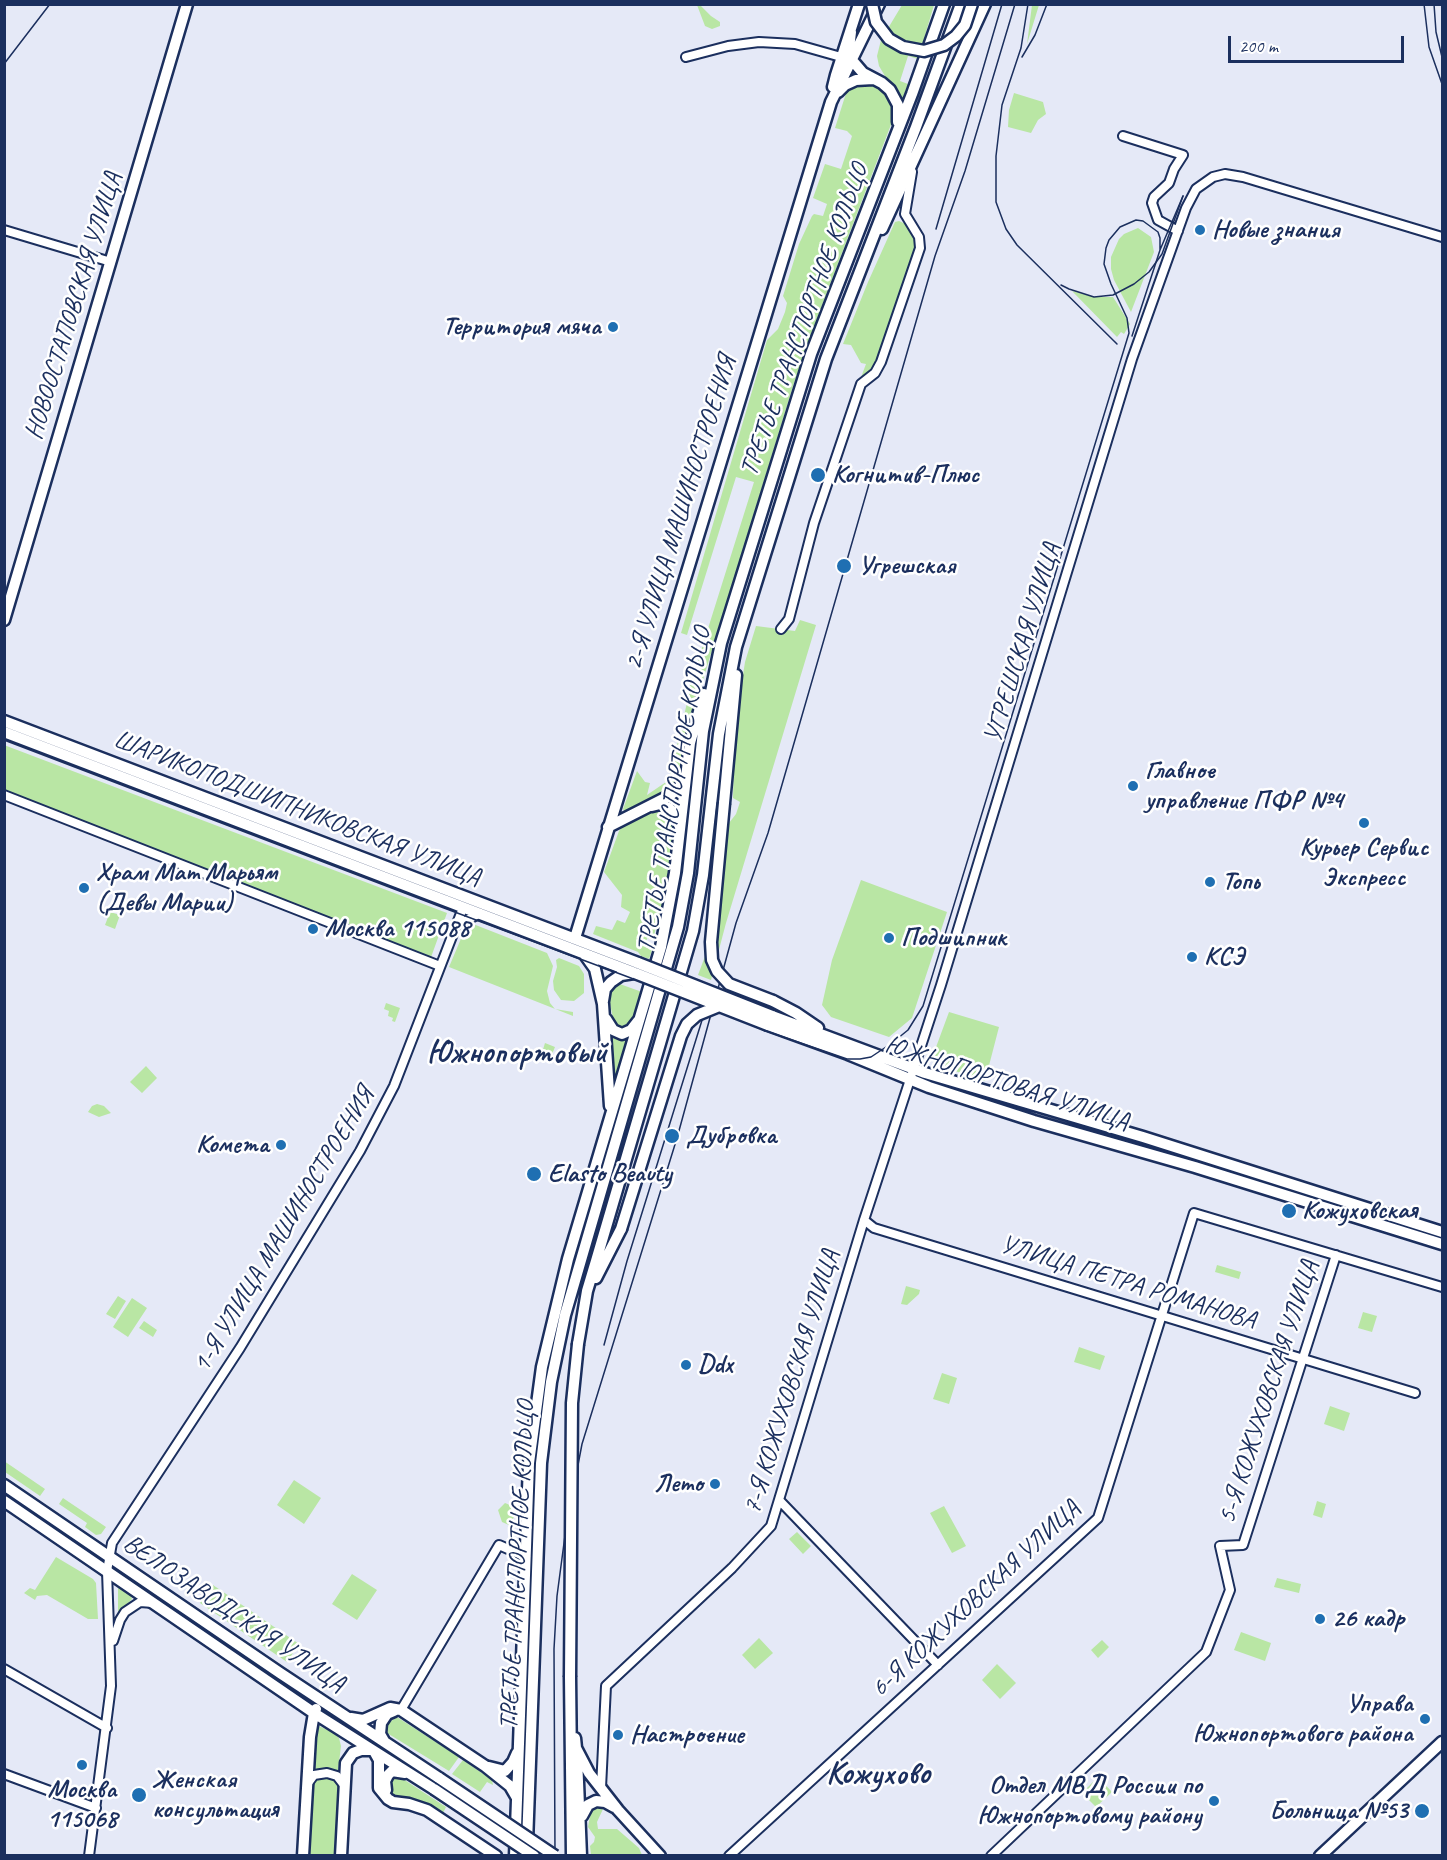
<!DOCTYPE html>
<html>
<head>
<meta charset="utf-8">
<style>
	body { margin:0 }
	#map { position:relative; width:1447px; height:1860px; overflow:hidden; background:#e5e9f7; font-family:Caveat,sans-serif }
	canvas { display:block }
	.frame { position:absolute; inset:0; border:6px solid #1b2f5e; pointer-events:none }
	.scale { position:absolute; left:1228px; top:36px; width:176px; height:27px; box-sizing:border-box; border:3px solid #1b2f5e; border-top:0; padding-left:8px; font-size:18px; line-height:21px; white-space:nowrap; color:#1b2f5e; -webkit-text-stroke:4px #fff; paint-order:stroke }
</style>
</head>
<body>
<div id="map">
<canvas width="1447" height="1860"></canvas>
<div class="frame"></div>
<div class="scale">200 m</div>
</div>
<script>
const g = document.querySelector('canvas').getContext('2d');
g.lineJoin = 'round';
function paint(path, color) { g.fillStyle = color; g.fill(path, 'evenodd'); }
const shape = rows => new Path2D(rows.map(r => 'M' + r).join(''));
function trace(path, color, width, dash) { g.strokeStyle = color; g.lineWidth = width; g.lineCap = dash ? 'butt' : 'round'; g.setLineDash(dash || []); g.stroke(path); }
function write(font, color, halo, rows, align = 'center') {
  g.font = font + ' Caveat,sans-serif'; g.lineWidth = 5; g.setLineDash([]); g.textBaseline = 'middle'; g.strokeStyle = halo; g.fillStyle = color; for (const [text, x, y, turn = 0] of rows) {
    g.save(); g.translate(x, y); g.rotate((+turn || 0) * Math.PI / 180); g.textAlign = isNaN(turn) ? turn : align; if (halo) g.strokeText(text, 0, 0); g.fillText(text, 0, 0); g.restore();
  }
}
paint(shape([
	[697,5,701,6,711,16,720,22,720,26,712,29,705,26],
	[902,5,934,5,918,59,908,56,900,81,908,84,901,103,879,66,877,56,881,40],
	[1032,5,1039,5,1027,44],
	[866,82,880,85,893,101,894,114,892,122,813,329,794,383,698,696,680,777,679,782,661,796,625,812,623,809,637,771,645,782,650,783,647,795,666,782,670,775,690,690,689,689,754,482,736,477,687,635,681,633,767,340,778,329,785,312,787,303,783,296,799,244,812,216,814,214,823,216,827,204,813,198,825,164,841,169,852,136,847,131,835,128,848,87],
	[1014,93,1043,102,1046,114,1038,120,1031,133,1008,127,1009,110],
	[899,221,908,225,918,243,880,362,863,381,860,380,866,364,861,363,851,345,843,344,868,282,895,222],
	[1138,228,1151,237,1154,252,1131,312,1114,280,1111,269,1111,257,1119,239,1124,234],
	[1072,291,1094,297,1113,297,1130,324,1124,334,1121,332,1117,337],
	[800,620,816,625,726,923,711,980,698,975,719,919,729,823,736,814,740,802,733,798,734,759,739,701,745,662,756,626,795,631],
	[4,745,447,913,430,960,5,792],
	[655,809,666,811,674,821,676,832,667,894,660,911,653,940,647,938,646,945,651,947,652,950,649,959,641,956,638,952,593,934,596,926,612,930,617,920,625,923,630,912,621,907,622,895,604,872,619,831,624,824],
	[861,880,947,912,912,1018,889,1037,831,1017,822,1005,832,960],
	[110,912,120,915,115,929,105,925],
	[468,922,547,953,553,966,547,991,550,1003,555,1009,573,1012,573,1016,449,967],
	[559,958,579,966,584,974,584,993,574,1001,561,1000,554,990,553,981,557,967,556,960],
	[617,983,642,992,634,1018,627,1026,624,1027,619,1027,614,1023,609,999,612,988],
	[386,1003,400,1008,395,1022,392,1021,393,1018,388,1016,389,1011,384,1009],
	[949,1012,999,1027,985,1081,934,1064,932,1058],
	[610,1031,632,1033,615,1089],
	[545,1043,555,1047,550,1059,541,1056],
	[146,1066,157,1078,142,1093,130,1082],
	[97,1104,104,1106,111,1113,99,1117,88,1112,92,1106],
	[1217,1265,1241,1272,1239,1279,1215,1272],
	[906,1286,920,1290,919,1294,907,1305,901,1304],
	[118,1296,126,1301,115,1319,106,1314],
	[132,1298,147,1308,128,1337,113,1327],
	[1363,1312,1377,1316,1372,1332,1358,1328],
	[144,1321,157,1330,153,1337,139,1328],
	[1079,1347,1105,1356,1100,1370,1074,1362],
	[942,1373,957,1378,949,1404,933,1399],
	[1330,1406,1350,1413,1344,1431,1324,1424],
	[4,1461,45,1489,40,1496,5,1472],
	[294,1480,321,1498,304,1524,277,1505],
	[63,1498,106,1527,101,1534,96,1535,85,1527,87,1523,59,1504],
	[1317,1501,1326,1504,1322,1518,1313,1515],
	[505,1503,510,1505,514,1517,509,1525,502,1522,498,1510],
	[944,1506,966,1546,952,1553,930,1513],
	[797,1532,811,1546,803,1554,789,1539],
	[56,1557,93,1579,96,1583,98,1619,88,1619,47,1595,37,1596,35,1600,24,1593,30,1588,35,1590],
	[352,1574,377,1590,357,1620,332,1604],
	[1277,1578,1301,1584,1299,1593,1274,1587],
	[213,1585,299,1644,287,1662,200,1603],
	[118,1587,131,1596,132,1599,118,1615],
	[1241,1632,1271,1643,1265,1661,1234,1650],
	[759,1638,773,1653,755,1669,742,1655],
	[1102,1640,1109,1647,1098,1658,1091,1650],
	[997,1664,1016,1683,1000,1699,982,1680],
	[397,1717,459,1757,449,1771,387,1733,388,1723],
	[319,1726,334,1733,339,1738,341,1746,338,1771,313,1769,316,1727],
	[463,1760,492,1780,493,1785,487,1782,480,1792,452,1774],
	[390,1776,400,1777,446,1807,443,1813,417,1800,392,1795,389,1791],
	[322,1777,333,1778,339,1783,335,1855,309,1856,313,1782],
	[1098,1777,1112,1792,1096,1807,1082,1793],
	[596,1806,603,1809,597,1822,598,1829,617,1829,639,1848,642,1855,591,1855,590,1846,594,1842,595,1837,588,1827,590,1816,588,1811]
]), '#b9e6a4');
const minor = shape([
	[686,57,728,46,759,42,795,44,841,57],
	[1123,136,1183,155,1174,169,1169,183,1154,197,1152,203,1158,220,1178,231],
	[4,230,111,262],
	[781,629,789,619,814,523,861,384,875,373,881,362,920,248,919,237,905,214,912,172],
	[4,795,440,966],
	[456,925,479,914],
	[864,1220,874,1228,1415,1393],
	[780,1501,938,1665],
	[113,1641,120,1620,125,1612,140,1602,153,1603],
	[4,1669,107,1728],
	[401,1710,499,1545,526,1557],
	[4,1774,96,1808],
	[308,1783,314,1775,327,1773,337,1776,344,1785],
	[601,1788,606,1686,732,1568,771,1526,864,1220,941,985,1132,359,1186,208,1196,189,1213,177,1225,174,1243,177,1442,237],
	[89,1856,111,1686,107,1571,112,1543,240,1348,360,1151,394,1086,463,908],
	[729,1856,1098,1518,1194,1213,1442,1287],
	[991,1856,1206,1652,1230,1590,1220,1546,1243,1545,1336,1255]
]);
const major = shape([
	[851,32,849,49,851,59,863,73,882,83,890,90,898,105,898,122],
	[833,87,836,75,859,4],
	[838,92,845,85,856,80,873,79],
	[882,229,985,4],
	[4,620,187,4],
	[4,721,638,963],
	[4,732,635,973],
	[724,803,736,675],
	[652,806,660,804,669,808,675,815,679,825],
	[608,827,669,796,679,788,684,779],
	[575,938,831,102,879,4],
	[585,955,595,969,603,1004,610,1106],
	[603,1001,605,989,611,982,621,975,634,973],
	[773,1001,796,1013,818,1028],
	[772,1016,925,1073,1143,1137,1442,1232],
	[606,1019,613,1030,622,1034,631,1030,638,1021],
	[768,1025,848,1054,929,1087,1034,1121,1195,1167,1442,1244],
	[596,1278,621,1229],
	[578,1344,587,1291,596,1261,693,931,703,875,719,734,736,647,826,359,916,127,961,4],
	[4,1485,280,1673,439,1778],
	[4,1501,314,1713,434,1789],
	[570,1677,572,1856],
	[351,1718,363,1720,390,1708,401,1710,485,1766,510,1786,517,1798],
	[575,1738,576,1748,589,1773,618,1810,660,1856],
	[384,1741,380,1734,381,1723,387,1714,394,1711],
	[374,1751,379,1760,379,1788,388,1799,393,1802,409,1804,427,1810,496,1856],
	[577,1757,581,1856],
	[489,1767,505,1771,513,1762,517,1753],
	[386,1790,385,1781,388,1775,392,1771,405,1773],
	[582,1816,588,1805,596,1801,605,1802,614,1807],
	[527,1843,541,1463,551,1382,565,1315,678,927,688,873,703,731,721,643,811,354,912,94,944,4],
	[303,1856,310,1737,314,1713,316,1709],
	[341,1856,346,1763,353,1753,361,1750,371,1750],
	[515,1856,529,1463,542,1367,568,1259,661,947,675,873,690,743,704,694],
	[1320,1856,1442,1742]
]);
trace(minor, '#1b2f5e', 12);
trace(major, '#1b2f5e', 15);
trace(minor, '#fff', 8);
trace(major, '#fff', 10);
trace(shape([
	[1132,336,1160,250,1183,196],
	[4,740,444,908,711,1008,766,1031,847,1059,860,1059,871,1057,892,1043,908,1030,923,1006,1129,333,1127,318,1111,284,1104,264,1106,248,1109,240,1120,227,1136,220,1143,221,1158,232,1160,238,1160,250]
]), '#1b2f5e', 1.5);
trace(shape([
	[1028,4,1021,48,1002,105,996,156,996,202,1006,229,1017,245,1117,344],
	[1424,4,1429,47,1442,84],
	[1434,4,1436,32,1442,57],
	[1022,57,1035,35,1047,4],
	[4,64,50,4],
	[936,229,1002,4],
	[1061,285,1069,289,1094,297,1113,295,1134,284,1149,272,1162,254,1183,196],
	[604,1345,627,1261,703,1017],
	[555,1856,554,1649,557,1596,566,1528,582,1444,677,1138,736,923,768,833,935,256,965,171,1015,4]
]), '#1b2f5e', 1.5);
const majorBridge = shape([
	[872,4,876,22,889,39,903,47,924,51,944,45,956,36,965,25,972,4],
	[724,803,711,942,712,960,717,971,729,984,773,1001],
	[638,963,772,1016],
	[635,973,768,1025],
	[621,1229,681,1036,687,1024,697,1015,719,1006],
	[570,1677,572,1403,578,1344],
	[439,1778,555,1856],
	[434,1789,534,1856]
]);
trace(majorBridge, '#1b2f5e', 15, []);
trace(majorBridge, '#fff', 10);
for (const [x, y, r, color] of [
	[1200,230,6,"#1f6fb2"],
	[613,327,6,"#1f6fb2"],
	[818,475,8,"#1f6fb2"],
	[844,566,8,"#1f6fb2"],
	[1133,786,6,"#1f6fb2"],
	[1364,823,6,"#1f6fb2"],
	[1210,882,6,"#1f6fb2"],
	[84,888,6,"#1f6fb2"],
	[313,929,6,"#1f6fb2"],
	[889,938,6,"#1f6fb2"],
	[1192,957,6,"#1f6fb2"],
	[672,1136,8,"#1f6fb2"],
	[281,1145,6,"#1f6fb2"],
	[534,1174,8,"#1f6fb2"],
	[1289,1211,8,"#1f6fb2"],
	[686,1365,6,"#1f6fb2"],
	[715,1484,6,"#1f6fb2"],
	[1320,1619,6,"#1f6fb2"],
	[1425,1719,6,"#1f6fb2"],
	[618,1735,6,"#1f6fb2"],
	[82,1765,6,"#1f6fb2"],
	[139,1795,8,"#1f6fb2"],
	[1214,1801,6,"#1f6fb2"],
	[1422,1811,8,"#1f6fb2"]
]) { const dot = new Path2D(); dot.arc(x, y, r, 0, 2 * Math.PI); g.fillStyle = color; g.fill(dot); trace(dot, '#fff', 2); }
write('bold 26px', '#1b2f5e', '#fff', [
	["Новые знания",1212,230],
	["Территория мяча",601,327,"right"],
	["Когнитив-Плюс",832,475],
	["Угрешская",858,566],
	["Главное",1145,771],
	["управление ПФР №4",1145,801],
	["Курьер Сервис",1364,848,"center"],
	["Экспресс",1364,878,"center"],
	["Храм Мат Марьям",96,873],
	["(Девы Марии)",96,903],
	["Топь",1222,882],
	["Москва 115088",325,929],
	["Подшипник",901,938],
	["КСЭ",1204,957],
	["Дубровка",686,1136],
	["Комета",269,1145,"right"],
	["Elasto Beauty",548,1174],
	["Кожуховская",1302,1211],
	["Ddx",698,1365],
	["Лето",703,1484,"right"],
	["26 кадр",1332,1619],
	["Управа",1413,1704,"right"],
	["Южнопортового района",1413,1734,"right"],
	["Настроение",630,1735],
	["Женская",152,1780],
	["консультация",152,1810],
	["Отдел МВД России по",1202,1786,"right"],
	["Южнопортовому району",1202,1816,"right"],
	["Москва",82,1790,"center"],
	["115068",82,1820,"center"],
	["Больница №53",1408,1811,"right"]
], 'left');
write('26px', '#1b2f5e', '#fff', [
	["НОВООСТАПОВСКАЯ УЛИЦА",74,306,-73],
	["ТРЕТЬЕ ТРАНСПОРТНОЕ КОЛЬЦО",805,320,-70],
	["2-Я УЛИЦА МАШИНОСТРОЕНИЯ",681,513,-73],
	["УГРЕШСКАЯ УЛИЦА",1023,643,-73],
	["ТРЕТЬЕ ТРАНСПОРТНОЕ КОЛЬЦО",675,790,-80],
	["ШАРИКОПОДШИПНИКОВСКАЯ УЛИЦА",297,809,21],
	["ЮЖНОПОРТОВАЯ УЛИЦА",1007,1084,18],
	["1-Я УЛИЦА МАШИНОСТРОЕНИЯ",284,1230,-59],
	["УЛИЦА ПЕТРА РОМАНОВА",1128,1283,17],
	["7-Я КОЖУХОВСКАЯ УЛИЦА",792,1382,-73],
	["5-Я КОЖУХОВСКАЯ УЛИЦА",1269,1392,-72],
	["ТРЕТЬЕ ТРАНСПОРТНОЕ КОЛЬЦО",518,1565,-87],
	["6-Я КОЖУХОВСКАЯ УЛИЦА",976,1599,-43],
	["ВЕЛОЗАВОДСКАЯ УЛИЦА",234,1614,34]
]);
write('bold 32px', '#1b2f5e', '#fff', [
	["Южнопортовый",517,1054],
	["Кожухово",878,1775]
]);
</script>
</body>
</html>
